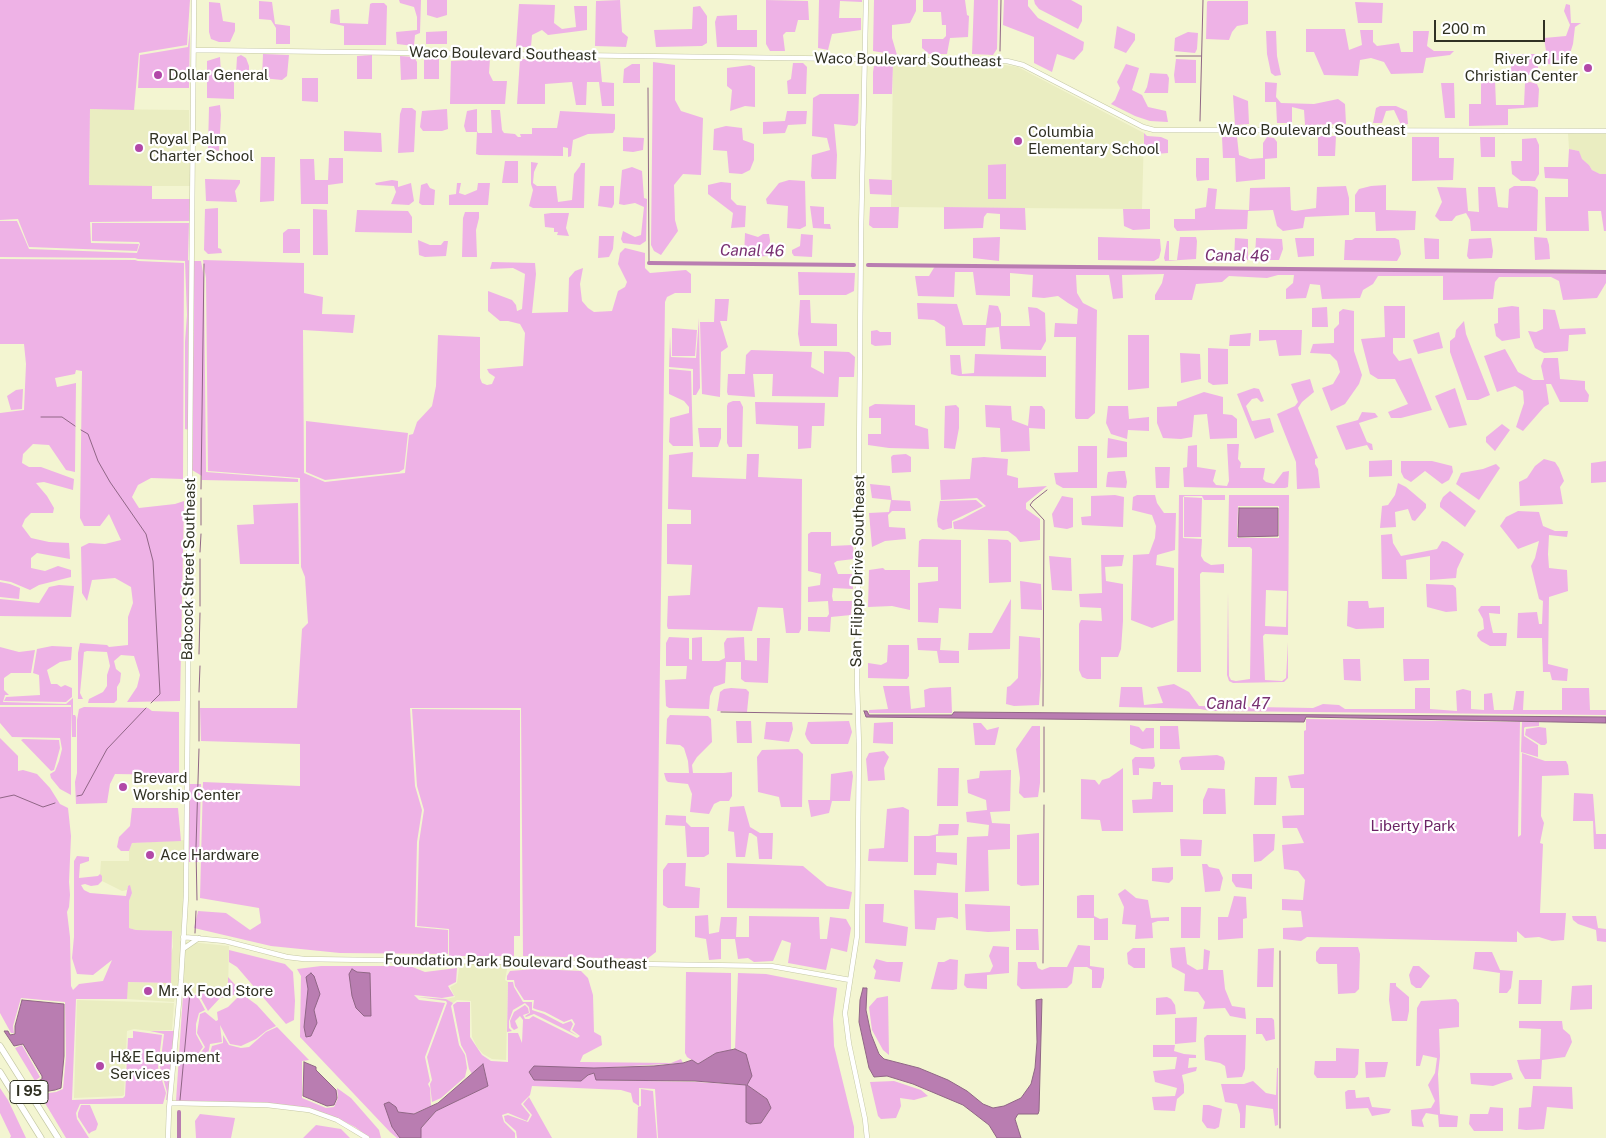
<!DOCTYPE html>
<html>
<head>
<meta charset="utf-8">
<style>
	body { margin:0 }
	#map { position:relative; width:1606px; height:1138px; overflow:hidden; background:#f3f5d1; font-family:"Public Sans",sans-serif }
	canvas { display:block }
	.scale { position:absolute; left:1434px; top:20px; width:111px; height:22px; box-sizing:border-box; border:2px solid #303123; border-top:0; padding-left:6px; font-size:15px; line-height:18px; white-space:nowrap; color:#303123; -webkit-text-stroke:4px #fff; paint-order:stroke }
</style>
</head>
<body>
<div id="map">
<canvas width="1606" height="1138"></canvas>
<div class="scale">200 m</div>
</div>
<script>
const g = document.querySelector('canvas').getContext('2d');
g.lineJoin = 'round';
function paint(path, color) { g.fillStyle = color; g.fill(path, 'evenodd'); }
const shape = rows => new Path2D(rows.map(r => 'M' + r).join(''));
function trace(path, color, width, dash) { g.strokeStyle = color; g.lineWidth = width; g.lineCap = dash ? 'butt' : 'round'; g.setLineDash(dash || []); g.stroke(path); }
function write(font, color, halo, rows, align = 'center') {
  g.font = font + ' "Public Sans",sans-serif'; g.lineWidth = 4.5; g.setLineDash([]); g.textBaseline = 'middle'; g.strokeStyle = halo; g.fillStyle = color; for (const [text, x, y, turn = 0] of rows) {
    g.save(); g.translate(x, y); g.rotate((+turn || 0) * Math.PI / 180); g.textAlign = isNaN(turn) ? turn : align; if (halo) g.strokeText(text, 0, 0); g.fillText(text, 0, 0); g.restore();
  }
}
paint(shape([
	[893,64,1005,65,1018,67,1144,133,1142,209,891,207],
	[90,109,189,110,190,186,89,186],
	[1568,133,1606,133,1606,174,1600,174,1592,170,1589,165,1581,159,1579,151,1569,149],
	[186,840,183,914,180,941,229,946,228,993,176,993,174,1002,127,999,127,982,162,983,173,947,172,931,136,930,129,928,129,901,132,893,128,886,127,890,122,891,102,881,100,874,101,861,129,861,129,851,132,843],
	[448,964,508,964,505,980,508,982,506,1060,492,1059,483,1054,477,1047,472,1037,471,1001,457,1000,453,1003,446,999,455,997,450,987,457,983,459,968,458,967,450,967],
	[77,1000,174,1003,172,1030,150,1031,134,1029,127,1031,124,1095,122,1096,74,1098]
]), '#eaedc1');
paint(shape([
	[0,0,190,0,187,45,139,53,134,110,90,109,89,185,152,186,152,199,190,199,190,221,90,222,91,243,139,244,137,251,29,247,18,219,0,220],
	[399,0,421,0,420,33,415,35,414,46,397,44,396,32,417,30,417,17,414,7,400,3],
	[427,0,447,0,447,15,437,18,427,15],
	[620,0,622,32,628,37,626,47,595,46,596,1],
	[766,0,808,1,809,20,798,20,795,32,786,32,783,35,785,51,770,51,766,44],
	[819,0,862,0,862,2,840,1,839,18,861,18,861,30,832,34,828,50,818,48],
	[874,0,916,0,916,11,910,23,892,25,892,38,897,55,873,51],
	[923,0,965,0,967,15,969,16,968,37,950,38,947,54,929,54,922,48,922,39,943,39,946,36,946,25,942,25,941,12,923,12],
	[974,0,998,0,997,49,993,55,972,54],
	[1004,0,1028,0,1028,6,1038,18,1084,42,1083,50,1074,60,1057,54,1052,72,1034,63,1034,37,1003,25],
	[1034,0,1071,0,1082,6,1082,21,1078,29,1039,9,1035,4],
	[259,1,272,2,275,24,290,26,290,44,276,44,276,28,271,20,259,19],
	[1208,1,1248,1,1248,24,1237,26,1232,32,1229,40,1206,39,1207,2],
	[209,2,220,3,223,21,235,23,235,31,230,42,219,42,211,39,209,32],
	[1355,2,1383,3,1382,23,1358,23],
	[372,3,384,3,387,6,386,45,344,45,344,26,330,23,331,10,339,9,340,23,368,24,370,4],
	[519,4,555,5,554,23,562,29,576,27,574,6,587,6,587,30,548,35,542,30,532,35,531,47,516,47],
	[1566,4,1570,5,1571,23,1581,23,1575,27,1573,44,1566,66,1548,64,1544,38,1566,36,1570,25,1564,11],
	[700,6,707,16,707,43,702,46,656,47,654,30,692,29,693,7],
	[737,15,737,30,757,30,757,47,717,47,715,22,717,16],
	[1117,26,1135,34,1135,40,1126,53,1114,48],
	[190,29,189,88,138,88,140,55,188,47],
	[1306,29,1345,29,1349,50,1362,45,1360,30,1373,30,1373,42,1377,46,1399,43,1401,52,1413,52,1413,31,1429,31,1427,46,1434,51,1454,51,1450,55,1426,58,1423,73,1391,74,1384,62,1371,58,1360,60,1358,76,1324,75,1314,52,1306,52],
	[447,31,447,44,426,44,426,32],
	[1266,31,1276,31,1277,56,1281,75,1275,76,1271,73,1267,54],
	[1188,32,1198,33,1197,49,1195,53,1174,51,1175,38],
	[263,54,289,55,287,76,282,80,262,78],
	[1511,54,1538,54,1538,70,1533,75,1511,75],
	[241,55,246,58,249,66,249,78,234,79,234,99,207,98,207,61,220,57,221,73,236,74,237,57],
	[372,55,372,79,357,79,357,56],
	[400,56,414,57,417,62,417,79,401,80],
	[428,58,439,59,439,79,424,79,424,60],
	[490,59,489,73,493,81,507,81,505,104,450,104,451,61],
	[520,59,600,61,602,82,614,83,614,106,602,106,599,82,587,82,586,105,576,105,572,82,545,84,545,104,517,104],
	[1176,59,1196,60,1196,83,1175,83,1174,75],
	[653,62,675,65,675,100,681,111,703,118,701,175,683,174,674,185,675,220,678,231,661,255,654,251,651,245],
	[793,63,803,63,807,67,806,94,788,94,787,81,791,79],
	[632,64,640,64,640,83,623,83,624,69],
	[1126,64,1139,68,1132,90,1142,95,1148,107,1166,111,1168,122,1150,121,1135,116,1111,104,1115,100,1120,88,1117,82],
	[750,65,755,67,755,107,745,106,730,111,732,90,727,86,727,68],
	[893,65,892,94,873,94,873,72,874,66],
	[1150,73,1167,74,1169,78,1168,93,1144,93,1147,87],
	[302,78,318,78,318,102,302,101],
	[1495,80,1496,105,1524,105,1525,83,1530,82,1537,84,1539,89,1538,107,1508,109,1508,125,1469,126,1469,104,1481,104,1481,81],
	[1265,82,1277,83,1276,97,1281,103,1314,104,1338,99,1345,104,1346,124,1305,125,1304,110,1292,107,1292,123,1277,123,1276,102,1265,102],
	[1441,83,1454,83,1455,118,1445,118],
	[820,94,859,94,858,123,855,126,834,124,837,155,836,179,812,179,811,176,812,155,830,150,827,138,812,136,813,98],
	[1233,95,1248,101,1249,124,1235,125],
	[220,105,221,115,219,151,208,149,209,107],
	[1380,106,1396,106,1407,111,1408,124,1401,125,1394,110,1386,111,1382,123,1373,123,1376,108],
	[402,108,412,108,416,111,414,152,398,153,400,114],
	[447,109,448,129,442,131,423,131,420,127,422,111],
	[477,109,477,131,478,133,492,133,491,110,500,110,502,130,504,133,515,134,518,137,521,137,520,134,532,134,532,128,557,128,560,111,615,114,615,129,613,133,588,134,573,140,571,156,568,157,568,148,563,147,563,156,479,155,476,154,477,132,466,132,464,126,467,111],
	[787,111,807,111,806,124,788,125,785,133,763,134,763,122,785,121],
	[726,126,742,128,743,140,754,144,754,160,750,170,742,174,729,173,727,151,713,150,714,129],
	[344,131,381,133,382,152,344,151],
	[1144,133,1147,136,1161,137,1168,140,1168,153,1155,154,1144,149],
	[1318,136,1336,136,1335,156,1318,156],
	[623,137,644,138,643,150,633,152,623,151],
	[1222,137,1237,137,1239,155,1250,159,1263,158,1263,143,1267,137,1274,138,1277,142,1277,158,1265,159,1265,179,1236,182,1235,158,1223,158],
	[1412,137,1439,137,1439,158,1454,158,1453,180,1412,181],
	[1480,137,1495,137,1495,157,1481,157],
	[1536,138,1539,145,1539,174,1535,181,1521,181,1512,174,1511,161,1522,161,1522,139],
	[1569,149,1579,151,1582,159,1589,165,1592,170,1600,174,1606,174,1606,231,1604,231,1601,211,1588,211,1589,231,1546,231,1545,197,1568,197,1568,179,1545,178,1544,167,1568,167],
	[261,157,275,157,274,201,260,202],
	[329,158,343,158,343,183,328,185,328,204,301,204,300,159,314,159,315,180,328,180],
	[1196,158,1209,158,1209,180,1197,181,1196,176],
	[505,161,518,161,518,183,502,183],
	[531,162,538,163,534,172,533,183,537,186,556,186,558,202,572,200,574,174,580,166,581,163,585,163,584,208,533,208,529,206,533,190,531,184],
	[1006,164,1006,199,988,199,988,165],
	[632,167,642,171,644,198,647,199,646,241,640,245,623,243,621,239,623,231,635,237,641,235,644,207,635,203,624,205,619,204,622,170],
	[205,179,240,180,240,183,235,191,237,202,206,201],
	[869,179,892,180,892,195,870,194],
	[392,180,398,181,398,187,411,183,414,201,409,205,391,204,396,192,394,186,376,185,375,183],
	[789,180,805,181,806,226,800,229,787,228,788,206,767,204,766,199,779,183],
	[721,182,731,183,731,199,737,205,746,206,745,227,731,228,733,213,708,194,708,185],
	[427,183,430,188,435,190,434,205,422,205,419,203,421,185],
	[457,183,461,183,459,193,465,195,477,190,478,183,490,183,488,205,449,205,449,195,456,194],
	[1386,185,1386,210,1416,211,1415,230,1376,231,1375,212,1355,212,1355,195,1359,189,1371,186],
	[600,186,614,186,614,204,612,208,598,206],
	[1346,186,1349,198,1349,215,1305,217,1303,228,1283,231,1277,226,1273,210,1248,211,1247,229,1177,231,1174,227,1174,219,1195,219,1195,209,1206,207,1208,188,1217,189,1215,209,1249,210,1250,188,1290,187,1291,210,1295,211,1316,208,1317,187],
	[1514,186,1529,186,1535,187,1538,190,1537,231,1471,231,1470,220,1466,213,1456,216,1452,221,1440,221,1435,216,1442,202,1437,187,1466,188,1468,211,1479,212,1478,187,1495,187,1498,207,1508,208,1509,189],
	[810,206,824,207,824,224,830,224,831,229,813,228],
	[870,207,899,207,898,228,873,228,869,225],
	[944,207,1025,208,1026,230,1000,229,1000,214,987,213,984,217,983,228,944,229],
	[218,208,218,248,221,249,222,253,208,254,204,250,205,209],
	[313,209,327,210,328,255,313,255],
	[1123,209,1150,209,1150,229,1133,230,1124,226],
	[357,210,408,211,412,217,412,233,355,232],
	[465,212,479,212,479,218,476,230,477,257,462,257,463,218],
	[551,213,569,213,566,228,569,236,557,235,558,232,554,232,554,228,545,227,544,214],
	[0,221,17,221,29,249,137,253,140,244,139,242,92,241,92,223,189,223,188,260,190,261,189,430,185,429,185,342,187,315,185,261,138,259,135,258,0,257],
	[288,229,300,229,300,253,283,253,283,233],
	[745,233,758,237,763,234,769,234,770,240,769,256,744,257],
	[801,234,813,235,812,257,794,256,792,253,792,250,800,246],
	[599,236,614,236,613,249,609,257,598,258],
	[1000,237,999,261,973,258,973,238],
	[1098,237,1160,239,1161,250,1159,258,1154,261,1098,260],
	[1180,237,1196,237,1197,241,1196,259,1165,261,1164,258,1167,241,1169,241,1169,260,1177,260],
	[1534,237,1547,238,1549,245,1550,259,1535,260],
	[1235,238,1248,239,1248,260,1234,261],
	[1256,238,1282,239,1283,249,1279,260,1259,260,1255,257],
	[1295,238,1314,238,1314,256,1298,257],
	[1355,238,1395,238,1399,240,1401,254,1397,261,1344,260,1345,240,1352,240],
	[1424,238,1439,239,1439,259,1425,259],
	[1491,238,1493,251,1492,258,1469,259,1467,256,1469,239],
	[418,240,430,245,441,245,444,241,448,241,446,256,425,257,419,255],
	[625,248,645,253,645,268,650,273,686,270,691,274,691,293,675,293,667,297,665,302,656,952,647,959,523,956,521,708,410,708,415,786,422,810,417,842,415,927,448,930,448,954,340,953,271,946,194,928,198,911,226,913,250,930,261,923,259,908,200,898,203,782,300,786,300,744,201,741,200,708,297,708,302,629,308,623,305,577,301,567,300,478,208,471,206,278,203,260,304,263,304,293,323,297,322,314,355,315,353,333,303,330,304,473,325,482,405,473,409,435,413,434,417,422,432,406,436,386,438,335,480,337,480,378,482,383,487,385,492,384,495,377,489,373,487,369,523,366,525,333,520,324,508,321,500,321,488,311,488,291,512,300,516,305,517,311,522,309,525,274,513,268,490,269,492,262,535,263,536,274,532,313,568,312,569,278,575,271,583,268,580,284,582,301,588,308,594,312,612,311,618,291,625,287,627,282,618,264,620,253],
	[0,259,135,260,138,261,184,263,183,479,151,478,138,485,132,497,139,508,175,504,184,501,180,701,127,702,137,687,140,675,134,656,121,655,114,661,116,669,121,673,120,682,117,687,117,700,114,703,88,703,89,699,103,692,107,686,107,675,110,666,107,652,87,651,84,652,80,693,83,699,78,699,78,653,80,643,107,645,109,647,128,645,128,617,133,603,131,587,115,578,92,580,87,601,82,593,81,547,89,543,105,544,121,540,109,514,100,526,84,526,80,518,82,371,76,370,75,374,55,378,57,387,76,383,75,472,66,470,49,445,33,444,23,454,22,463,29,467,41,467,74,479,73,490,44,482,36,483,47,496,54,508,53,513,31,513,25,519,22,526,31,538,49,542,69,543,70,559,37,553,31,558,31,568,45,571,58,566,71,570,71,577,39,585,30,590,11,582,0,580,0,413,24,410,26,364,24,344,0,344],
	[194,261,201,261,204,278,206,472,298,479,298,482,202,480,202,476,192,470],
	[935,266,1606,274,1606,283,1597,298,1563,300,1559,281,1551,277,1499,277,1495,282,1493,299,1443,300,1443,276,1378,276,1373,284,1363,290,1360,298,1322,299,1320,285,1310,284,1306,298,1286,299,1286,289,1293,283,1294,275,1278,275,1267,278,1229,276,1222,282,1196,284,1192,300,1155,300,1155,295,1162,283,1164,274,1122,275,1123,298,1113,299,1109,275,1076,275,1077,293,1083,303,1097,310,1095,413,1088,419,1076,419,1075,417,1076,337,1054,337,1055,323,1077,324,1078,309,1068,303,1058,296,1044,298,1032,297,1033,275,1010,273,1010,296,976,295,973,272,955,272,954,297,918,296,915,276,929,276],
	[798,272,855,273,854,291,846,295,799,295],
	[715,299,729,299,727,321,720,321,728,347,721,352,720,397,702,394,700,322,714,322],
	[800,300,810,300,811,323,837,324,837,346,800,346,798,334],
	[917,303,957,304,963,325,986,325,989,305,998,306,1001,314,1001,326,1030,326,1028,307,1037,308,1045,313,1046,341,1041,350,1001,349,999,327,986,328,985,346,946,346,945,327,934,320,918,319],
	[1384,306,1405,306,1405,338,1393,338,1393,353,1399,361,1411,358,1432,410,1401,418,1391,418,1388,412,1408,404,1395,379,1378,379,1370,374,1361,339,1385,337],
	[1512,306,1519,307,1520,338,1502,341,1496,336,1494,324,1498,323,1498,308],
	[1327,307,1328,327,1312,327,1312,308],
	[1343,309,1354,311,1354,351,1362,375,1359,384,1345,404,1331,411,1322,388,1333,384,1340,372,1337,361,1330,354,1310,353,1313,344,1334,343,1334,329,1339,324,1339,312],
	[1543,309,1555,310,1560,329,1585,328,1586,334,1569,335,1568,351,1544,353,1535,348,1528,331,1536,332,1543,329],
	[699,318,700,388,696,395,693,395,693,369,669,367,670,336,671,357,696,358],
	[1464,321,1466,334,1490,395,1478,400,1467,400,1450,352,1450,341,1455,337,1456,330],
	[672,328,697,330,695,356,672,356],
	[877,330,880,332,891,332,891,345,875,346,871,344,871,331],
	[1259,330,1302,330,1301,355,1279,356,1276,340,1259,341],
	[1439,332,1443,348,1418,354,1413,340],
	[1251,333,1250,346,1229,346,1230,335],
	[1149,335,1149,388,1128,390,1128,335],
	[1208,348,1228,349,1228,384,1213,385,1208,382],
	[1505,349,1518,372,1533,380,1544,380,1541,366,1544,358,1558,358,1560,379,1585,381,1585,389,1589,395,1588,402,1560,402,1551,384,1546,384,1549,404,1544,407,1523,431,1516,427,1524,403,1523,391,1515,386,1497,392,1484,356],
	[751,350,812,352,811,367,824,374,824,351,849,352,855,357,854,377,839,377,838,397,772,396,773,374,753,374,755,397,728,395,727,392,728,374,745,374,746,355],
	[1180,353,1200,354,1201,379,1181,383],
	[975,354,1046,356,1046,377,959,376,951,374,950,355,960,355,962,374,974,373],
	[669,369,691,371,693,446,673,446,669,442,670,418,689,413,689,407,684,401,669,394],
	[1310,379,1314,392,1302,402,1298,408,1318,458,1315,459,1315,464,1318,469,1320,488,1297,489,1296,462,1277,414,1295,406,1298,402,1291,384],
	[1254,388,1259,389,1264,401,1261,402,1257,398,1252,399,1246,406,1252,421,1270,418,1274,432,1255,439,1237,394],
	[1455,388,1467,425,1449,428,1435,396],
	[23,389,22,409,11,410,7,396,16,390],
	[1204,392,1223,397,1223,414,1232,415,1237,419,1237,438,1210,439,1207,414,1194,415,1192,437,1181,439,1163,438,1157,423,1157,407,1177,406,1177,402],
	[733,401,740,401,743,407,742,447,729,447,727,443,727,406,728,403],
	[755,402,825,403,824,426,812,426,811,448,798,449,798,426,756,424],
	[875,404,915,405,915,425,928,429,929,449,889,448,868,445,868,434,881,434,881,418,869,418,869,407],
	[956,405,959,408,959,428,955,449,944,448,945,406],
	[985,405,1011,406,1012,420,1028,426,1030,406,1042,406,1045,410,1045,429,1029,428,1030,451,1001,452,1000,428,986,427],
	[1108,406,1128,406,1129,419,1149,417,1149,431,1128,430,1127,439,1111,434,1106,423],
	[1362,412,1375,413,1378,417,1359,423,1367,442,1372,444,1373,450,1370,450,1367,445,1346,450,1336,426,1358,420],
	[306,421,408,433,404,469,399,472,325,480,306,472],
	[1502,424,1510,430,1495,451,1486,442,1486,437],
	[698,428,721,428,721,438,718,447,700,447],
	[1108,438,1127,442,1127,457,1107,458],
	[1227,444,1239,444,1238,459,1241,463,1240,468,1265,468,1263,479,1266,482,1274,484,1283,472,1289,471,1288,487,1285,488,1222,488,1184,487,1183,468,1187,467,1188,446,1197,445,1197,467,1216,470,1213,481,1216,485,1227,486,1229,481],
	[1078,446,1097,446,1097,488,1063,488,1056,484,1054,473,1078,472],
	[693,452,692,477,746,479,747,454,759,454,758,477,802,479,801,629,799,633,786,633,783,608,758,607,752,631,668,629,667,626,668,596,690,595,692,565,667,564,667,524,691,524,691,510,668,509,669,455],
	[906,454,911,457,911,472,892,473,891,457,893,455],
	[984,457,1008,459,1007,475,1018,478,1018,488,1047,486,1026,503,1026,509,1040,519,1040,540,1020,542,1016,537,1008,531,954,529,953,522,962,519,986,506,977,498,941,500,940,480,970,479,972,458],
	[1544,459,1555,462,1559,468,1564,481,1560,487,1563,504,1520,506,1519,482,1527,478,1535,466],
	[1392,460,1392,476,1369,477,1369,461],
	[1401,461,1432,461,1452,466,1453,472,1449,480,1442,484,1425,471,1411,482,1404,478,1401,472],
	[1606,461,1606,482,1591,483,1591,463],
	[1496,464,1500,468,1479,500,1456,484,1461,473,1483,469],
	[1155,467,1170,467,1169,488,1156,488],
	[1119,471,1125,471,1127,482,1126,488,1106,487,1107,476,1108,472],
	[1398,483,1406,487,1426,504,1426,508,1415,521,1412,520,1408,509,1395,512,1396,527,1380,528,1382,506,1388,505,1395,495],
	[870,484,890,486,892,500,910,501,911,511,892,511,888,515,889,527,905,528,906,539,885,541,872,547,869,513,889,512,891,500,872,498],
	[1450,491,1476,511,1465,527,1440,507,1440,503,1443,497],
	[1115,495,1124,497,1123,527,1082,525,1081,517,1091,516,1091,496],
	[1137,495,1155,495,1157,503,1164,513,1176,513,1175,550,1157,555,1156,565,1174,568,1174,620,1152,628,1131,620,1133,555,1149,554,1155,538,1156,526,1152,515,1132,510,1133,497],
	[1179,495,1225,495,1225,500,1204,500,1202,496,1185,496,1183,497,1183,538,1202,539,1201,556,1204,561,1211,565,1224,564,1224,573,1202,572,1200,574,1201,672,1177,672],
	[1229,495,1289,495,1288,635,1265,634,1263,636,1265,680,1282,681,1286,678,1288,642,1288,678,1284,682,1233,683,1229,681,1227,675,1228,592,1229,676,1231,680,1236,681,1250,679,1252,549,1250,547,1228,547],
	[1238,506,1279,506,1279,538,1237,538],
	[1266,590,1287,591,1286,627,1265,626],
	[1062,496,1073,498,1073,527,1067,529,1054,527,1052,514],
	[1184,497,1202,498,1201,537,1184,537],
	[976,500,983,506,952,521,952,528,943,530,938,527,937,520,940,501],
	[298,503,299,564,240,564,237,525,254,524,253,505],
	[1518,511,1539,512,1543,526,1555,531,1568,531,1567,537,1549,535,1548,554,1549,568,1567,570,1568,591,1549,597,1548,664,1568,669,1567,681,1552,680,1550,672,1543,672,1542,638,1517,638,1518,613,1537,612,1539,624,1542,624,1543,601,1539,599,1531,566,1535,558,1539,541,1518,549,1500,526,1506,517],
	[811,532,831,532,831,546,853,545,854,559,837,561,834,563,838,574,852,574,853,589,833,588,832,596,833,601,852,601,851,615,831,617,830,632,808,631,808,617,827,617,829,614,828,601,808,602,808,587,820,585,821,574,808,571,808,534],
	[1392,534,1393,543,1401,556,1437,549,1442,541,1447,542,1464,554,1457,569,1456,578,1430,580,1430,556,1406,560,1407,579,1382,579,1381,535],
	[922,539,961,540,961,609,939,608,938,623,918,622,918,583,938,581,938,567,918,567,919,541],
	[988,539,1008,540,1011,543,1011,582,989,583],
	[1101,555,1124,555,1122,566,1105,567,1106,581,1123,584,1123,621,1121,649,1118,657,1101,657,1101,679,1087,679,1082,677,1079,670,1079,624,1081,620,1102,621,1101,608,1080,607,1079,594,1102,593],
	[1049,556,1071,558,1072,591,1052,590],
	[883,568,885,570,910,570,910,610,892,606,868,607,869,570],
	[1020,581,1041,584,1042,610,1021,609],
	[0,582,10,584,20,588,19,599,0,597],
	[1426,584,1453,585,1456,588,1457,611,1446,612,1427,607],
	[59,585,74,586,71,617,0,616,0,599,39,603,49,587],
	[1011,599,1010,649,968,650,969,633,992,633],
	[1348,601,1368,601,1369,608,1384,607,1384,628,1356,629,1347,626],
	[1481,606,1500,606,1500,614,1489,613,1490,620,1493,633,1507,633,1506,646,1490,646,1481,641,1477,636,1478,632,1484,629,1483,619,1478,610],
	[1019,636,1040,638,1041,675,1039,705,1014,706,1006,704,1007,687,1010,686,1018,678],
	[669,637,689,638,689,659,692,660,692,638,702,637,702,661,719,661,725,658,724,643,727,638,744,637,745,660,757,661,757,638,770,638,768,683,745,682,741,679,741,662,726,662,725,683,714,687,710,696,709,709,669,708,666,706,665,680,686,679,687,666,666,666,666,643],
	[917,638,941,638,940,650,959,651,959,663,939,663,937,651,918,650],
	[888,645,909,645,909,676,907,679,868,678,868,663,881,665,887,662],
	[52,646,72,647,71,660,60,662,47,670,51,684,57,684,61,687,65,685,72,688,72,697,66,702,4,701,6,697,40,695,39,675,33,673,37,649],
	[0,647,19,652,35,650,31,673,11,673,4,678,4,690,9,695,5,695,3,702,66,704,73,698,73,715,75,715,76,717,76,737,72,737,71,705,0,705],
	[1343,659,1360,659,1361,681,1344,680],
	[1403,659,1429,659,1429,680,1404,681],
	[1174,684,1189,692,1199,706,1313,708,1323,704,1339,705,1345,709,1415,709,1415,688,1430,688,1430,709,1457,711,1456,691,1463,689,1471,691,1471,709,1484,710,1484,694,1492,693,1494,710,1513,710,1516,691,1524,691,1523,710,1562,710,1562,688,1589,688,1590,710,1606,710,1606,715,1211,711,1200,709,1119,707,1121,687,1142,687,1144,705,1163,703,1157,687],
	[883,686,909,686,911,709,925,707,924,690,930,688,951,687,952,713,869,713,869,710,888,709],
	[731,688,746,689,749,692,747,712,717,711,720,692,724,689],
	[0,707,71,707,71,795,60,789,51,778,50,774,55,771,59,761,62,749,60,738,12,737,0,723],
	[84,707,148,708,152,711,179,712,179,775,115,774,110,784,107,803,76,804,75,782,77,773,77,720,79,709],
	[412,709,520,710,520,936,514,936,514,956,449,956,449,929,417,926,419,842,424,810,417,786],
	[670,715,708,716,711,719,712,742,697,757,692,765,693,773,724,773,732,772,732,796,729,801,720,801,714,804,709,814,690,812,692,794,688,784,668,782,666,780,664,773,689,773,688,761,684,748,680,745,666,744,667,719],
	[1306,719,1520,722,1518,837,1521,835,1522,753,1545,761,1566,761,1568,765,1569,775,1542,776,1541,816,1544,823,1540,843,1543,844,1540,913,1566,913,1564,940,1552,941,1539,937,1525,938,1517,931,1517,942,1307,937,1301,941,1283,939,1283,928,1303,927,1301,911,1282,910,1282,899,1303,900,1305,880,1298,871,1284,869,1282,845,1304,843,1297,828,1283,828,1282,816,1304,815,1304,788,1291,788,1288,776,1304,774,1304,731,1306,730],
	[736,721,751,721,752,743,737,743],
	[849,721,852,732,848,744,811,744,807,739,805,734,808,722],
	[766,722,792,722,793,729,789,742,764,739],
	[893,722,893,744,873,743,874,723],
	[1522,722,1539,722,1539,726,1525,727,1524,728,1524,736,1538,745,1538,757,1521,752],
	[973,723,981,723,987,730,999,727,995,745,975,745],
	[1130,725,1139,727,1143,732,1146,728,1154,728,1154,748,1142,749,1130,744],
	[1032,726,1040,726,1040,783,1038,797,1024,798,1019,793,1020,778,1016,749],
	[1160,726,1178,726,1180,749,1160,749],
	[1539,727,1546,728,1547,743,1545,745,1541,745,1525,735,1526,729],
	[0,738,18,756,18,771,23,770,37,774,50,788,60,804,68,808,71,836,69,882,70,895,69,907,67,912,70,937,71,986,73,990,79,984,103,981,112,960,93,975,77,974,72,958,74,937,74,861,77,856,89,857,89,861,80,864,79,878,98,876,100,874,102,876,102,881,98,885,91,886,85,884,81,885,84,890,90,893,126,896,128,886,130,885,132,893,129,901,129,928,136,930,172,931,171,983,128,982,127,999,76,999,72,1100,123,1098,125,1096,128,1038,133,1038,133,1031,162,1035,158,1067,166,1093,163,1104,80,1104,76,1113,77,1119,89,1138,66,1138,42,1098,42,1094,56,1092,63,1089,66,1056,65,1002,21,998,13,1026,14,1033,11,1033,0,1013],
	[23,739,59,740,60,748,54,770,51,771,21,740],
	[798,749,803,754,802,807,781,807,779,797,758,792,757,757,762,750],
	[884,751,889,757,884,768,885,780,868,781,866,759,869,753],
	[1217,755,1223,757,1225,762,1224,770,1181,770,1179,761,1182,757],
	[1135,757,1154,757,1155,766,1153,769,1139,768,1139,775,1133,775,1132,760],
	[938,768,959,768,958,806,937,806],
	[1123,768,1123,831,1102,831,1100,820,1081,819,1081,779,1095,780,1099,785,1102,780,1109,778],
	[1011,770,1010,811,990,812,992,823,1010,824,1010,849,988,850,989,891,965,892,967,837,988,836,989,825,967,822,966,812,987,810,986,800,968,793,967,780,979,778,980,771],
	[852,771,853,776,850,801,832,801,829,813,811,817,808,800,830,800,831,774],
	[1255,777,1277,777,1276,805,1254,805],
	[1153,782,1161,782,1161,785,1173,785,1173,812,1133,813,1132,800,1152,799],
	[189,784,201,784,199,862,188,862],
	[1208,788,1225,789,1226,814,1203,814,1203,800],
	[1574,793,1593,794,1596,834,1606,834,1606,849,1594,849,1593,821,1573,821],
	[744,806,750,827,760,833,773,833,772,859,759,859,757,837,751,833,749,833,745,857,736,857,734,832,728,831,730,807],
	[903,807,909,810,908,862,868,861,869,849,884,848,887,809],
	[132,808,178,808,181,841,132,843,129,851,121,851,117,847,119,837,130,826],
	[666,815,686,816,686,822,691,827,709,827,709,854,704,857,687,857,685,826,665,825],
	[939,824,959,824,958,835,936,836,936,852,957,853,957,865,937,863,936,875,914,875,914,836,929,836,938,834],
	[1039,833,1039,885,1021,886,1017,884,1017,835],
	[1253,834,1275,834,1274,850,1261,861,1254,862],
	[1180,839,1202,840,1201,856,1181,856],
	[668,863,686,863,685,886,700,888,699,908,668,908,663,905,663,870],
	[727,863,803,866,827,886,852,892,849,909,727,908],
	[1202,864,1207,864,1209,867,1219,869,1223,878,1220,891,1205,892],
	[1173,867,1173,879,1169,883,1152,881,1152,868],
	[1232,874,1252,874,1252,889,1236,887,1232,881],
	[1125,889,1136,898,1148,900,1151,918,1169,917,1169,921,1158,921,1152,923,1153,938,1135,939,1136,925,1122,924,1124,907,1118,894],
	[914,890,958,893,958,919,952,917,937,918,935,930,915,929],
	[1081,895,1094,895,1094,916,1100,919,1108,918,1108,940,1094,940,1094,918,1077,918,1077,896],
	[1234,896,1246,897,1247,918,1243,919,1243,938,1218,940,1218,917,1228,917],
	[865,904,884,904,883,922,908,927,906,946,865,943],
	[965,904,1010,906,1010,931,988,932,966,930],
	[1181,907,1201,907,1200,938,1181,938],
	[708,915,709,934,719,932,721,917,737,917,736,937,749,937,749,916,819,917,820,939,827,939,830,917,846,919,851,928,847,952,831,948,826,970,788,963,791,943,782,940,773,961,754,962,748,958,738,959,735,939,721,939,721,959,709,960,706,939,695,937,695,916],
	[1572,916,1596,916,1598,928,1606,929,1606,942,1597,941,1596,930,1578,924,1573,920],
	[1016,929,1038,929,1039,950,1016,950],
	[1078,945,1090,946,1090,966,1104,968,1104,978,1101,988,1092,988,1092,970,1087,967,1074,967,1072,983,1067,988,1021,989,1017,985,1018,962,1036,962,1038,968,1042,970,1050,967,1067,967],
	[993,946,1009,947,1009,973,987,975,987,989,967,988,964,985,965,974,990,972,993,966,989,956],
	[1185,947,1187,964,1197,970,1203,969,1204,949,1210,951,1208,970,1223,970,1225,989,1232,1006,1245,1008,1246,1019,1230,1016,1225,1008,1203,1009,1205,1002,1198,992,1184,991,1185,974,1172,967,1170,948],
	[1320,947,1358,947,1360,954,1359,989,1355,993,1338,994,1337,964,1319,964,1316,961,1316,952],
	[1133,948,1145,948,1145,968,1134,968,1128,964,1127,953],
	[1274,948,1273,987,1257,987,1258,949],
	[229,950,285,964,293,972,295,1001,294,1020,286,1024,237,967,229,962],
	[1475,952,1492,952,1500,970,1513,971,1511,988,1507,993,1499,993,1500,973,1473,969],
	[876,959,887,962,903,962,900,982,874,979,876,971,873,967],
	[950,959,958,960,957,989,953,990,931,989,938,962,944,962],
	[321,966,410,966,425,972,457,968,456,982,448,986,454,996,442,998,414,995,419,1000,445,1003,425,1057,430,1081,428,1084,430,1088,431,1106,413,1114,398,1112,396,1107,392,1127,400,1138,397,1138,390,1132,300,1037,301,976,297,969],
	[357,972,370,973,371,1016],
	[1413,966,1419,966,1430,976,1421,988,1416,988,1411,984,1409,975],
	[535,969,581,971,588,978,593,995,594,1032,601,1036,602,1045,583,1055,580,1062,671,1063,681,1059,683,1063,529,1072,534,1080,581,1081,588,1075,594,1073,597,1080,696,1082,747,1085,746,1054,735,1049,738,973,766,974,837,988,833,1019,834,1046,854,1127,854,1138,658,1138,655,1089,639,1088,639,1106,633,1102,631,1093,621,1090,532,1086,530,1095,521,1104,530,1115,527,1121,508,1113,502,1115,504,1122,515,1133,515,1138,421,1138,421,1128,436,1111,488,1086,483,1065,472,1074,469,1069,466,1054,461,1045,453,1005,457,1002,470,1002,470,1037,482,1055,491,1061,508,1062,508,1033,518,1033,522,1043,523,1020,520,1016,515,1021,518,1028,514,1030,511,1027,510,1021,514,1012,525,1005,528,1008,529,1013,523,1015,525,1019,529,1019,533,1016,577,1038,580,1036,572,1030,575,1024,572,1019,564,1022,545,1012,535,1009,533,1008,534,1000,524,1000,515,986,514,980,507,980,507,976,510,971],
	[747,1085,767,1099,771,1108,761,1123],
	[686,972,731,973,731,1050,716,1053,698,1064,687,1057,685,1053],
	[228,977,243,993,220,998,208,1011,198,993,228,993],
	[1519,980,1542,980,1541,1004,1518,1004],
	[508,982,513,982,514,987,523,1002,532,1002,532,1010,544,1014,563,1024,571,1021,573,1024,570,1031,578,1036,534,1014,526,1017,525,1016,530,1013,529,1007,525,1003,513,1010,509,1021,509,1028,512,1031,507,1032],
	[1390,983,1396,983,1396,986,1409,997,1409,1011,1407,1021,1392,1021,1389,1000],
	[1592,985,1592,1009,1570,1010,1572,986],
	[183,995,197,995,205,1010,199,1013,196,1024,196,1034,203,1047,198,1054,198,1056,201,1058,209,1057,212,1046,223,1043,223,1035,229,1045,241,1048,249,1047,266,1032,277,1027,309,1060,302,1061,302,1098,326,1108,334,1107,338,1098,337,1088,351,1098,379,1130,381,1138,370,1138,355,1127,337,1118,310,1108,267,1103,176,1101],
	[888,996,889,1055,883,1050,872,1030,869,1007,877,998],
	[246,997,257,1005,276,1026,266,1031,256,1039,241,1046,230,1044,220,1025,222,1042,210,1044,208,1055,199,1055,205,1047,197,1033,200,1014,205,1012,216,1021,218,1020,217,1012,228,1007,237,998],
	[418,997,446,999,453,1003,451,1006,459,1045,465,1055,467,1068,465,1077,441,1098,432,1102,430,1084,432,1080,427,1057,447,1003,446,1001],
	[1167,997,1171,999,1175,1005,1176,1014,1156,1015,1156,998],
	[1456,999,1459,1003,1459,1027,1439,1029,1440,1056,1438,1074,1440,1114,1458,1116,1457,1127,1439,1127,1438,1115,1426,1113,1422,1120,1424,1127,1412,1126,1411,1110,1431,1108,1435,1101,1428,1085,1435,1073,1437,1058,1423,1055,1420,1066,1416,1066,1417,1008,1421,1001],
	[1197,1017,1196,1042,1175,1044,1175,1018],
	[1256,1018,1272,1018,1274,1020,1275,1039,1266,1041,1262,1034,1256,1034],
	[1519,1021,1562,1021,1563,1029,1570,1035,1572,1042,1565,1057,1542,1060,1541,1079,1525,1079,1520,1070,1517,1060,1540,1059,1541,1029,1519,1028],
	[150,1031,175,1031,168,1100,166,1100,167,1092,160,1067,164,1034],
	[1207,1035,1246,1035,1245,1069,1242,1077,1227,1078,1225,1066,1220,1063,1205,1060,1204,1038],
	[22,1045,40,1077,35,1081,15,1048],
	[1153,1045,1175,1045,1174,1051,1184,1054,1196,1055,1196,1058,1189,1058,1188,1068,1197,1067,1196,1071,1182,1075,1184,1085,1184,1093,1177,1099,1175,1111,1154,1110,1152,1097,1175,1096,1177,1088,1155,1082,1153,1071,1175,1069,1177,1057,1153,1057],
	[1336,1048,1359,1049,1358,1074,1355,1078,1317,1078,1314,1074,1315,1061,1336,1061],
	[1365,1062,1388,1062,1385,1077,1366,1078],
	[1277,1068,1278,1068,1278,1125,1275,1126,1273,1109,1246,1105,1245,1128,1240,1128,1240,1114,1237,1104,1225,1102,1221,1084,1244,1084,1253,1081,1266,1093,1276,1095],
	[1470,1073,1511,1073,1513,1079,1493,1086,1471,1084],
	[894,1081,921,1090,928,1096,914,1100,900,1098,901,1106,896,1118,881,1119,878,1116,870,1082],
	[1533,1086,1572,1087,1573,1109,1547,1107,1544,1129,1526,1130,1518,1129,1519,1108,1531,1107],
	[0,1088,8,1100,26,1138,10,1138,11,1136,0,1113],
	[641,1089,653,1091,657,1138,637,1138,638,1107,641,1106],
	[1348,1090,1355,1090,1356,1098,1369,1097,1372,1107,1391,1109,1389,1113,1372,1116,1368,1108,1346,1109,1345,1092],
	[529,1097,552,1138,517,1138,516,1131,505,1121,504,1116,508,1115,528,1122,532,1115,523,1104],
	[81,1105,90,1105,98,1124,96,1130,91,1132,89,1134,78,1117,78,1113],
	[1203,1105,1209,1105,1222,1109,1219,1127,1215,1129,1207,1128,1202,1121],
	[1490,1107,1503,1108,1503,1131,1474,1131,1469,1124,1470,1114,1488,1114],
	[200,1114,235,1118,231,1138,196,1138,195,1121],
	[316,1125,341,1129,350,1138,303,1138]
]), '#eeb2e6');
const water = shape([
	[1239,508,1278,508,1278,536,1238,537,1239,508],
	[864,711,867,711,869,715,952,715,954,712,1606,717,1606,723,1306,717,1304,722,866,717,864,711],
	[352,969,357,972,370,973,371,1016,364,1016,356,1008,352,996,349,974,352,969],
	[311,973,314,976,320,994,314,1010,317,1023,311,1036,306,1037,304,1027,308,989,306,977,311,973],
	[863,988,867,988,866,1010,871,1034,879,1054,884,1059,919,1068,948,1080,967,1091,983,1104,993,1108,1004,1106,1021,1098,1031,1084,1035,1068,1037,1042,1036,1000,1042,999,1039,1111,1038,1114,1018,1114,1015,1119,1021,1138,997,1138,989,1125,963,1105,913,1084,887,1076,874,1077,869,1068,859,1022,860,1000,863,988],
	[22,1000,64,1004,64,1056,61,1088,55,1090,43,1092,36,1082,42,1079,42,1076,23,1044,14,1046,4,1031,8,1031,10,1035,15,1034,15,1026,22,1000],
	[735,1049,746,1054,752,1076,747,1085,767,1099,771,1108,761,1123,750,1124,746,1122,746,1085,695,1081,596,1080,594,1073,588,1075,581,1081,534,1080,529,1072,534,1066,594,1068,654,1066,683,1063,692,1060,698,1064,716,1053,735,1049],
	[304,1062,316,1067,316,1070,336,1090,337,1098,334,1105,327,1106,303,1096,304,1062],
	[483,1064,488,1086,436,1111,421,1128,421,1138,400,1138,392,1127,384,1104,389,1102,396,1107,398,1112,414,1114,438,1103,483,1064]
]);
paint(water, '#b97db1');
trace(water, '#906686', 1);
trace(shape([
	[1000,51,1001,0],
	[1176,56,1201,56],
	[648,88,649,263],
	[1200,121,1203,0],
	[41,417,62,417,75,426],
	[81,430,88,434,98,461,110,482,146,534,153,561,160,694,151,703],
	[201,489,204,264],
	[201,525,201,498],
	[200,552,201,534],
	[200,559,200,606],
	[199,654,200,613],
	[199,692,200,666],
	[1043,706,1044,520,1030,505,1033,501,1047,490],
	[721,712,852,714],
	[199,741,199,701],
	[1044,792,1044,727],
	[77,796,82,795,107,749,146,708],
	[0,798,14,795,43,807,55,803],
	[196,847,199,749],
	[196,849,197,900],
	[195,933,196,911],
	[1043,963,1044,805],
	[180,1100,190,992],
	[1280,1128,1280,951]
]), '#906686', 1);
trace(shape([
	[649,263,854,265],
	[868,265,1606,272],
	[179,1138,179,1112]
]), '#b97db1', 4);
const secondary = shape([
	[866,0,861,233,857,682,859,747,857,936,845,1013,849,1044,865,1119,867,1138],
	[194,50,1007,61,1023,65,1143,127,1154,130,1606,131],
	[183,937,225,941,287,957,304,959,771,966,850,980],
	[183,949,199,938],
	[170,1103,267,1105,309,1110,337,1120,367,1138],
	[168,1138,169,1109,181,980,186,896,194,0]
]);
const highway = shape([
	[0,1046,58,1138],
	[0,1072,41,1138]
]);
trace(secondary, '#c5c8a5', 5.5);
trace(highway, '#c5c8a5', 7);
trace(secondary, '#fff', 4.5);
trace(highway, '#fff', 5.5);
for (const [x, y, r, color] of [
	[1588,68,5,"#b248a8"],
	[158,75,5,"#b248a8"],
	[1018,141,5,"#b248a8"],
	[139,148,5,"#b248a8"],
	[123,787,5,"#b248a8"],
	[150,855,5,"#b248a8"],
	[148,991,5,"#b248a8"],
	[100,1066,5,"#b248a8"]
]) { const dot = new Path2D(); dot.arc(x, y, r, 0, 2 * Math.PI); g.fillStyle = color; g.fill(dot); trace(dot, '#fff', 2); }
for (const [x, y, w] of [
	[29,1092,38]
]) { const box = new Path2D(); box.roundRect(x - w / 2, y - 11.5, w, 23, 4); g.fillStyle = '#fff'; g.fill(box); trace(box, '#303123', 1); }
write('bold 14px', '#303123', null, [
	["I 95",29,1092]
]);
write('15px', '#303123', '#fff', [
	["Waco Boulevard Southeast",503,54,1],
	["Waco Boulevard Southeast",908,60,1],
	["Waco Boulevard Southeast",1312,130],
	["Babcock Street Southeast",189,569,-89],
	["San Filippo Drive Southeast",858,571,-89],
	["Foundation Park Boulevard Southeast",516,962,1]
]);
write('15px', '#303123', '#fff', [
	["River of Life",1578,59,"right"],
	["Christian Center",1578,76,"right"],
	["Dollar General",168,75],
	["Columbia",1028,132],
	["Elementary School",1028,149],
	["Royal Palm",149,139],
	["Charter School",149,156],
	["Brevard",133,778],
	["Worship Center",133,795],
	["Ace Hardware",160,855],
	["Mr. K Food Store",158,991],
	["H&E Equipment",110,1057],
	["Services",110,1074]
], 'left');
write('15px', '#6b2365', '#fff', [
	["Liberty Park",1413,826]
]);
write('italic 16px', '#793172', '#fff', [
	["Canal 46",752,251,1],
	["Canal 46",1237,256,1],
	["Canal 47",1238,704]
]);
</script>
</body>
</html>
